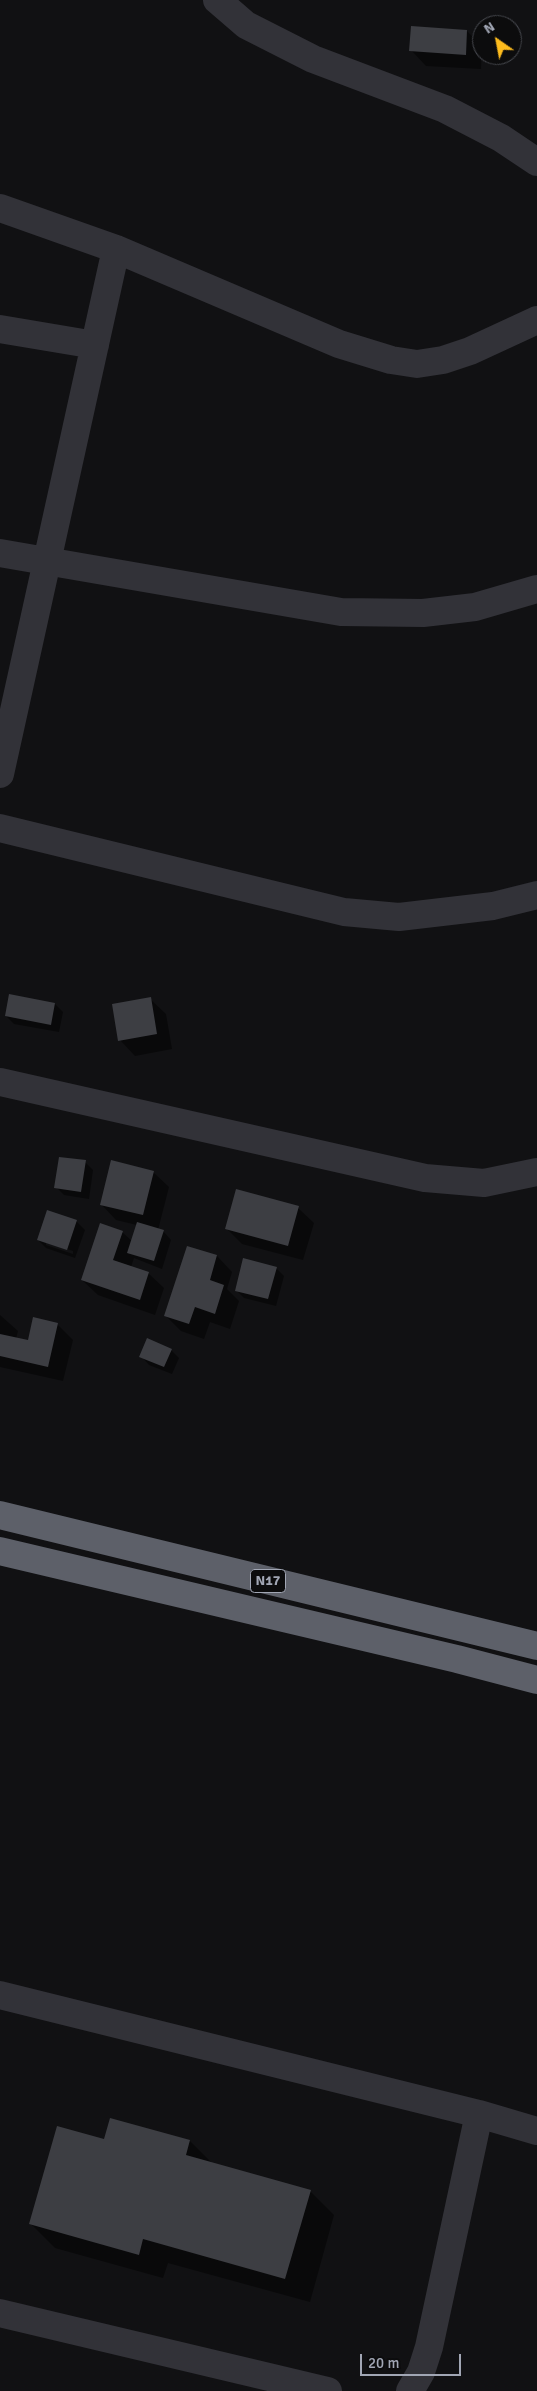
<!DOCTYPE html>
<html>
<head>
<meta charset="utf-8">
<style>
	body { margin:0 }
	#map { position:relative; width:537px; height:2391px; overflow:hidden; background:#111113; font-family:Signika,sans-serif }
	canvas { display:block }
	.north { position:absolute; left:472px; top:15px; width:50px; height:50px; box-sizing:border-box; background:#0c0c0d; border:1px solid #484a50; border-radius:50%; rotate:327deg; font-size:14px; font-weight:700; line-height:20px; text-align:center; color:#a1a6b4 }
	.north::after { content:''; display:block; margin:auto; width:18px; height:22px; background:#febc1d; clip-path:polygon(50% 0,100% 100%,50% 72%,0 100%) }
	.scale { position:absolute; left:360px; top:2354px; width:101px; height:22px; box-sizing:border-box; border:2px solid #a1a6b4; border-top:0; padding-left:6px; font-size:15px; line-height:18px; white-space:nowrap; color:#a1a6b4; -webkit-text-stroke:4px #0c0c0d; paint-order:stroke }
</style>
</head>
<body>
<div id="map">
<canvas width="537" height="2391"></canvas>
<div class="north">N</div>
<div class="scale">20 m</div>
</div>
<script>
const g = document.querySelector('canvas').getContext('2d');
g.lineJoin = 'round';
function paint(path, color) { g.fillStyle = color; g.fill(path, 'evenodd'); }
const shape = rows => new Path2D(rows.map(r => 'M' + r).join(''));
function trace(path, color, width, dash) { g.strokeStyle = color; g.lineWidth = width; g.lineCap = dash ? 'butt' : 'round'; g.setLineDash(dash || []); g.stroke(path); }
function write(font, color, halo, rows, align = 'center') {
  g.font = font + ' Signika,sans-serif'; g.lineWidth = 5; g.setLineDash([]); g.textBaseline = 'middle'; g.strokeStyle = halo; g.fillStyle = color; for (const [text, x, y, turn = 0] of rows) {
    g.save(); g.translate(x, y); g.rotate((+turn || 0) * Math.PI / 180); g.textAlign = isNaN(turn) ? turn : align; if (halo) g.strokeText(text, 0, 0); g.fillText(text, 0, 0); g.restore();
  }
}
paint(shape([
	[467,31,482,47,481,69,426,66,411,50],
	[150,999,166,1014,172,1049,135,1056,120,1040],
	[55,1004,63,1012,59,1032,14,1024,6,1016],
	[85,1162,93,1170,89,1199,64,1195,56,1187],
	[153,1172,169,1187,158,1230,163,1231,171,1240,162,1269,134,1258,131,1267,148,1273,164,1288,155,1315,98,1295,82,1280,122,1232,132,1241,137,1225,116,1220,101,1204],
	[298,1208,314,1223,303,1260,242,1244,226,1228],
	[48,1212,77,1222,85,1230,75,1258,46,1248,38,1240],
	[46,1242,73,1251,73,1254,46,1245],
	[188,1247,217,1256,232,1272,227,1289,239,1301,230,1329,210,1322,204,1339,181,1331,166,1316],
	[276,1268,284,1276,276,1306,244,1298,236,1290],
	[0,1315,18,1331,16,1339,29,1341,58,1325,73,1340,63,1381,0,1367],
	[171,1350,179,1358,172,1374,149,1365,141,1356],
	[111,2120,190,2141,212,2163,310,2191,334,2215,310,2302,168,2263,163,2278,55,2248,31,2224,105,2141]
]), '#0007');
paint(shape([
	[411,26,467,30,466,55,409,51],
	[9,994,55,1003,51,1025,5,1016],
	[151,997,157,1034,118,1041,112,1004],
	[59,1157,86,1160,81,1192,54,1188],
	[111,1160,154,1171,143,1215,100,1205],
	[236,1189,299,1206,288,1246,225,1229],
	[47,1210,77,1220,67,1250,37,1240],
	[137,1222,164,1230,154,1261,127,1253],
	[100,1223,123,1231,113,1260,149,1272,140,1300,81,1280],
	[187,1246,217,1255,210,1280,224,1285,215,1314,195,1307,189,1324,164,1316],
	[243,1258,277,1267,268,1299,235,1291],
	[33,1317,58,1323,48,1367,0,1356,0,1334,28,1340],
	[147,1338,172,1349,164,1367,139,1357],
	[110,2118,190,2140,186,2155,311,2190,285,2279,143,2239,139,2255,29,2224,57,2126,104,2139]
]), '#3d3e43');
trace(shape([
	[217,0,246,25,313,59,445,109,501,138,537,162],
	[0,208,116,249,339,344,391,360,417,364,443,360,470,351,537,320],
	[0,329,95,345],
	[0,553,341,612,423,613,475,607,537,589],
	[0,774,116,249],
	[0,828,344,912,399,917,493,906,537,895],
	[0,1082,425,1178,484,1183,537,1172],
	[0,1995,479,2114,537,2131],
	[0,2313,328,2391],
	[410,2391,421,2372,429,2347,479,2114]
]), '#323238', 28);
trace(shape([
	[0,1515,537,1646],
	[0,1551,457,1659,537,1680]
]), '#5d6069', 28);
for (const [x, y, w] of [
	[268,1581,35]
]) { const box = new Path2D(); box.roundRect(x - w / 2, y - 11.5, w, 23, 4); g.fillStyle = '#0c0c0d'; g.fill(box); trace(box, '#a1a6b4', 1); }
write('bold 14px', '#a1a6b4', null, [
	["N17",268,1581]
]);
</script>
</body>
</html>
